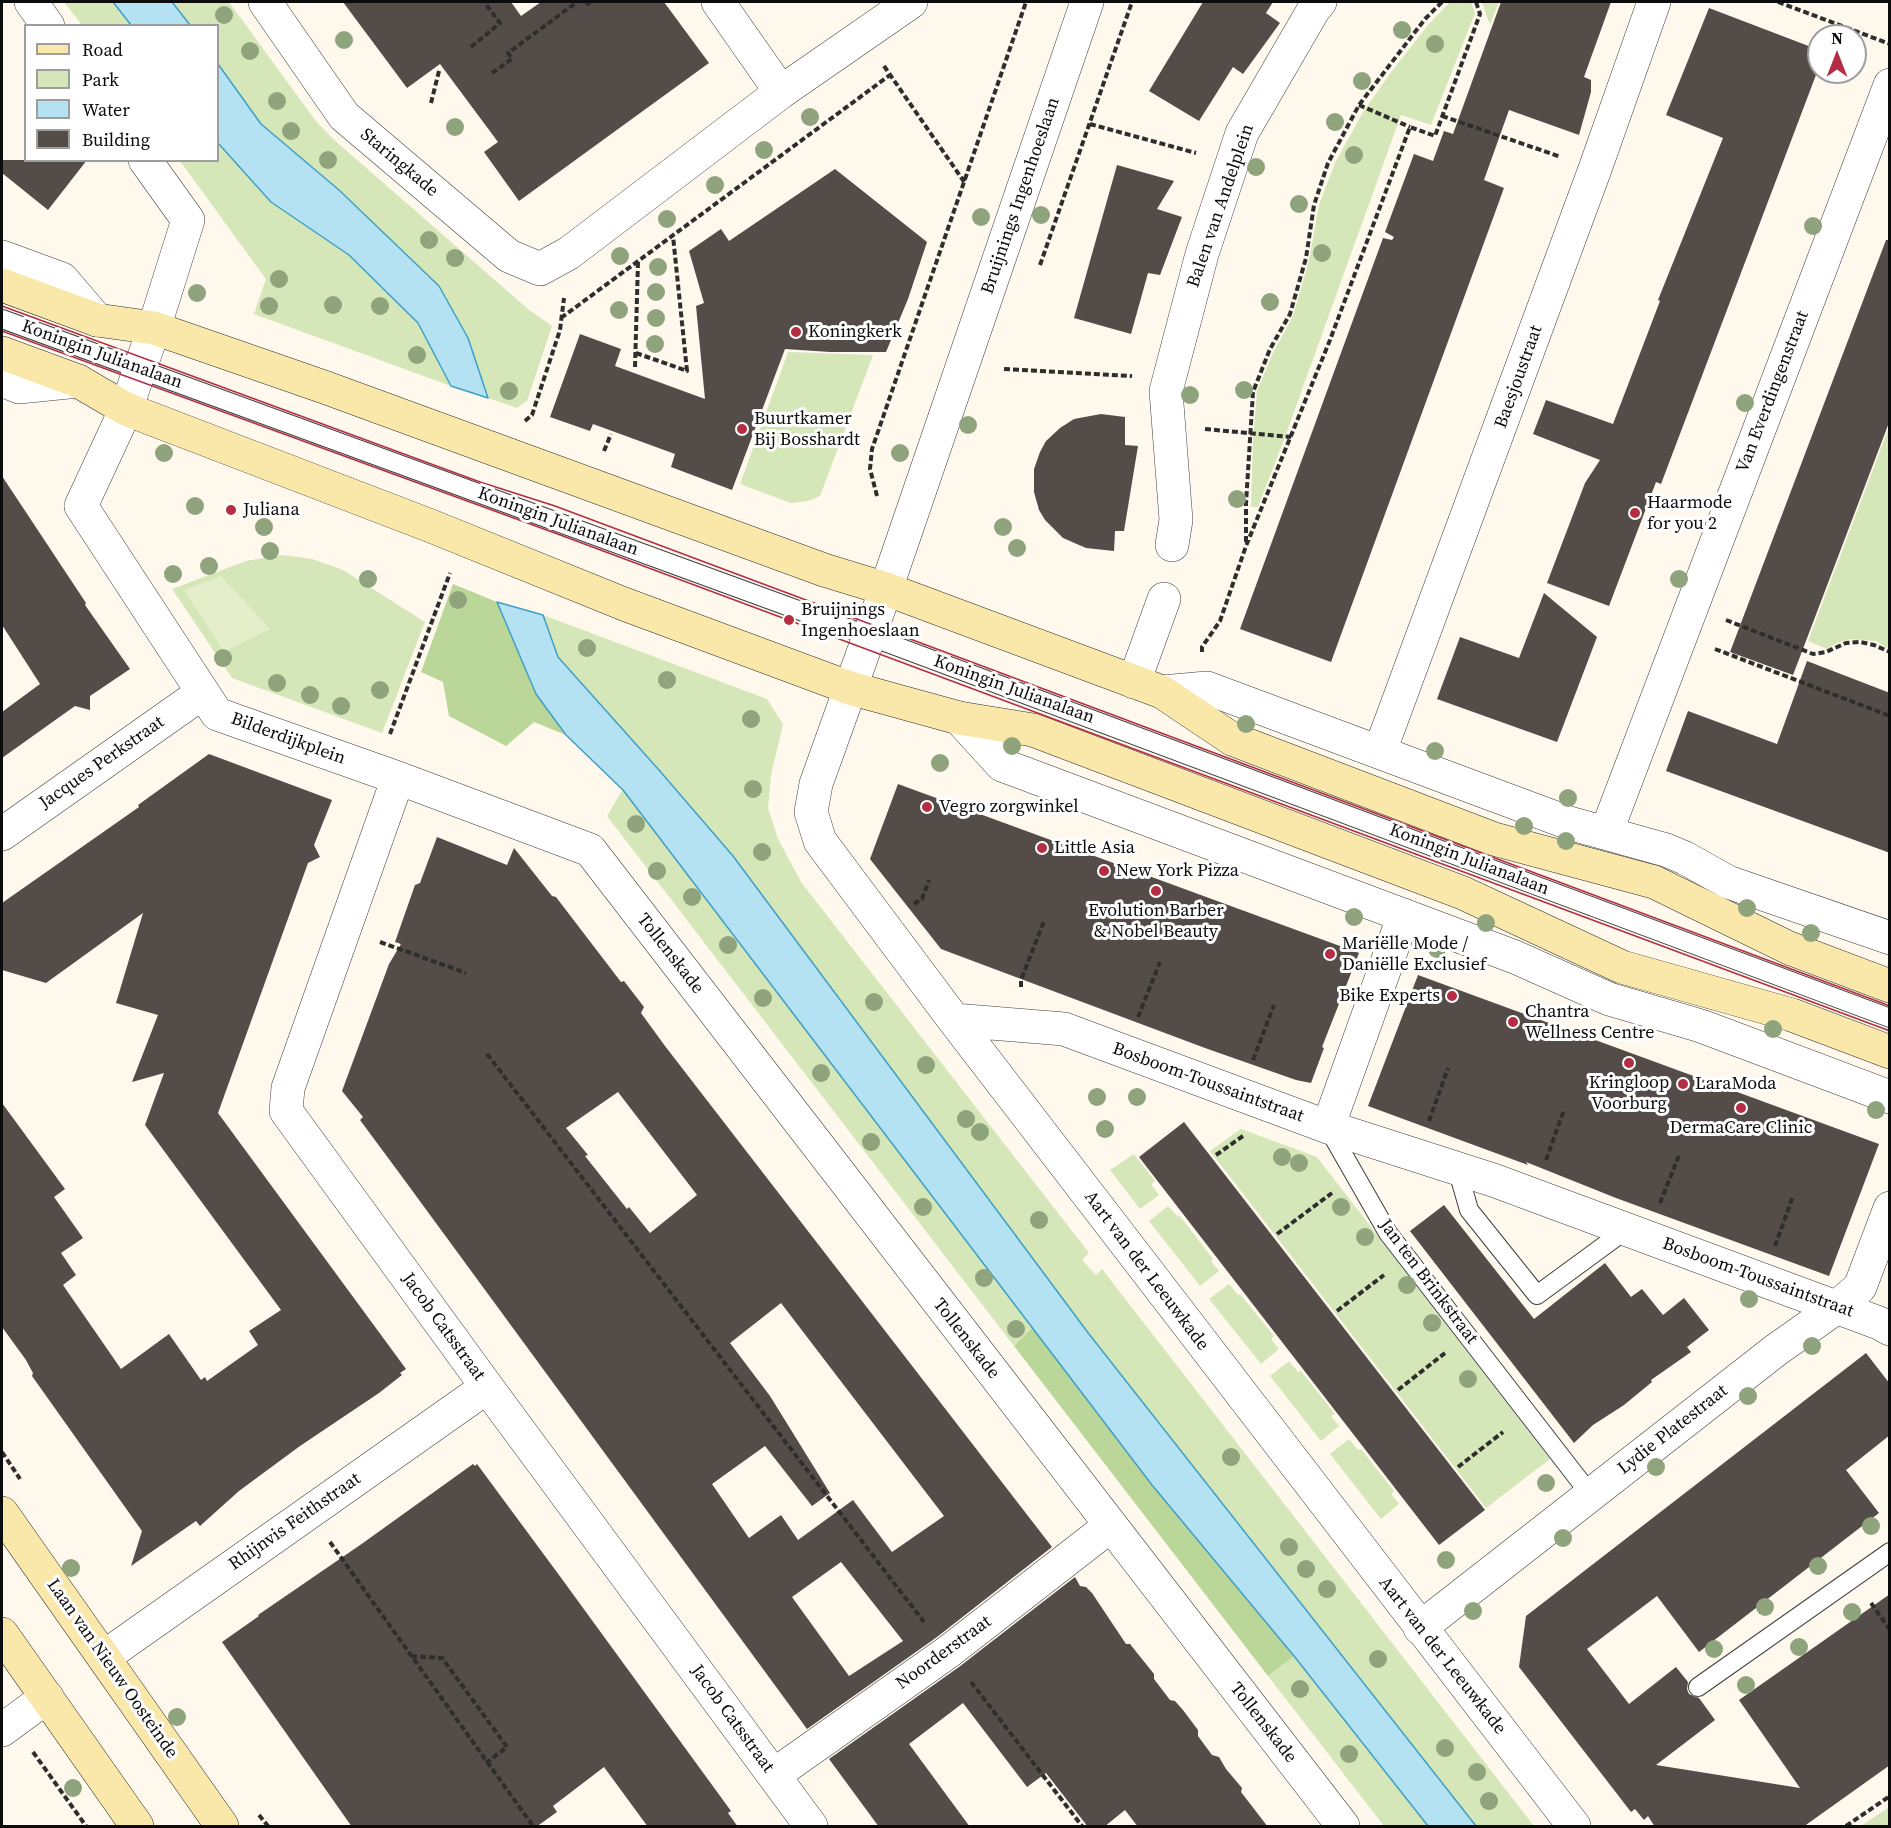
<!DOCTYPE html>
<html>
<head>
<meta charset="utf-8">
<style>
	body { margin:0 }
	#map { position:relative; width:1891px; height:1828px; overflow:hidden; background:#fef8ed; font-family:"Source Serif 4",serif }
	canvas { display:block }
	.frame { position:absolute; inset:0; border:3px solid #0c0c0c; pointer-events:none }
	.legend { position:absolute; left:24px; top:24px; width:195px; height:138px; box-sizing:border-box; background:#fff; border:2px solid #9e9e9e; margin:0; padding:8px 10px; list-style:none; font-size:18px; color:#0c0c0c }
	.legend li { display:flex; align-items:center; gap:12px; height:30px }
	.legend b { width:30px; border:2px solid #9e9e9e }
	.north { position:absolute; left:1807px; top:24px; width:60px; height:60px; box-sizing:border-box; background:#fff; border:2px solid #9e9e9e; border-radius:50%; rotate:0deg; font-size:16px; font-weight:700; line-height:24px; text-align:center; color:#0c0c0c }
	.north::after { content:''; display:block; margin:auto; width:21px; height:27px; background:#b42d43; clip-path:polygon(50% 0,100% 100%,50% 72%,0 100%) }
</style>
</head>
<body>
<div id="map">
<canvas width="1891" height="1828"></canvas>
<div class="frame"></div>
<ul class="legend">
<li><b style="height:8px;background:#fae8ab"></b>Road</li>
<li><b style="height:16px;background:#d5e6b8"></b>Park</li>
<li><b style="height:16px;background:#b4e2f2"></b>Water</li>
<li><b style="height:16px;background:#544c49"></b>Building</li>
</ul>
<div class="north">N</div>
</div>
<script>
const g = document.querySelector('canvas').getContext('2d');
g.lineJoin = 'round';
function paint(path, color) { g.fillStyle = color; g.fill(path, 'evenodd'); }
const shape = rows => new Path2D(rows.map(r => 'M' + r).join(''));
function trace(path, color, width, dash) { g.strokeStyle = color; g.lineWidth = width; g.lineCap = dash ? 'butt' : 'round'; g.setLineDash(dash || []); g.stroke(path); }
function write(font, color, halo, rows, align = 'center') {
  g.font = font + ' "Source Serif 4",serif'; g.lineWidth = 6; g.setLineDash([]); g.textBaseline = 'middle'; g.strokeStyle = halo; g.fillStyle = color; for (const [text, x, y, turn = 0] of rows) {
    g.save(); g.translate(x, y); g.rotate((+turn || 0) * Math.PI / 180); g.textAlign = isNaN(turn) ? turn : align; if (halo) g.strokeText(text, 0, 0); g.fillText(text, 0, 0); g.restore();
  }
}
paint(shape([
	[64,2,113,2,131,25,82,25],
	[172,2,229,2,315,120,333,139,528,309,552,326,527,401,517,408,488,398,468,338,439,286,339,190,261,124,218,64,218,26,190,25],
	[1450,2,1471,2,1475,13,1431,125,1401,115,1285,437,1258,507,1251,507,1253,442,1257,391,1273,353,1293,316,1309,260,1319,205,1335,163,1363,112,1389,75,1428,25],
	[1482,2,1499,2,1490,25],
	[218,143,271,202,349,255,418,323,451,386,254,314,266,279,180,161,218,160],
	[788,352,873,355,820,496,808,501,791,503,740,484],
	[1889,427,1889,649,1876,641,1851,639,1837,643,1827,649,1808,641],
	[282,555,312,559,343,570,425,622,382,733,232,678,172,589,246,561],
	[543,615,767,699,783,724,771,775,768,808,778,839,801,882,1089,1253,1082,1260,1096,1275,1102,1269,1534,1826,1476,1826,1089,1334,733,856,659,770,558,657],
	[623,789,1033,1327,1014,1346,607,816],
	[1241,1129,1317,1157,1550,1459,1486,1508,1210,1151],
	[1134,1154,1155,1181,1151,1184,1159,1195,1140,1209,1110,1170],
	[1168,1206,1178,1217,1180,1216,1213,1259,1211,1261,1219,1271,1200,1286,1149,1221],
	[1229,1284,1238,1295,1240,1294,1274,1336,1271,1339,1279,1349,1261,1364,1209,1299],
	[1289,1361,1298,1372,1301,1371,1335,1414,1331,1416,1339,1426,1321,1441,1270,1376],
	[1349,1439,1358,1450,1361,1449,1394,1491,1391,1494,1399,1504,1381,1519,1330,1454],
	[1294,1656,1428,1826,1384,1826,1268,1676],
	[1889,1807,1889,1826,1861,1826]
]), '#d5e6b8');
paint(shape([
	[453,584,497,602,536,694,566,735,534,722,506,746,449,716,443,682,421,672],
	[1033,1327,1152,1485,1294,1656,1268,1676,1014,1346]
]), '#bbd699');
paint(shape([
	[221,576,270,629,224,652,184,590]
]), '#e5eeca');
const water = shape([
	[113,2,172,2,190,25,131,25,113,2],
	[218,64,261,124,339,190,439,286,468,338,488,398,451,386,418,323,349,255,271,202,218,143,218,64],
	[497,602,543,615,558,657,659,770,733,856,1089,1334,1476,1826,1428,1826,1294,1656,1152,1485,623,790,566,735,536,694,497,602]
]);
paint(water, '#b4e2f2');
trace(water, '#3f9fc5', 1.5);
paint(shape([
	[343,2,511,2,521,16,541,2,664,2,709,63,519,201,484,152,498,142,440,64,407,88],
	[1203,2,1273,2,1266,13,1280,23,1243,74,1233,67,1199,121,1149,91],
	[1501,2,1611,2,1584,77,1591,80,1591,92,1579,135,1509,110,1484,180,1504,188,1331,662,1240,629,1383,238,1392,240,1394,237,1385,232,1414,154,1433,161,1444,131,1453,134],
	[1709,8,1819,50,1819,67,1661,484,1656,482,1609,606,1547,583,1585,483,1600,460,1533,434,1546,400,1613,424,1660,301,1658,300,1723,138,1666,115],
	[2,160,87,160,48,210,2,173],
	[1117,165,1174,181,1157,209,1182,217,1160,275,1148,273,1131,334,1074,318],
	[835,169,927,242,908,299,886,352,830,352,785,349,732,490,671,467,675,454,593,424,590,431,550,417,580,334,621,349,615,366,705,399,696,306,704,303,689,251,721,229,729,241],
	[1886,240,1890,240,1890,420,1793,675,1730,652],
	[1101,414,1125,417,1125,445,1138,446,1124,531,1115,531,1114,551,1086,548,1063,538,1045,520,1039,510,1034,492,1034,469,1040,452,1046,441,1060,428,1074,419],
	[2,476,86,603,85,605,130,669,90,696,90,710,75,706,2,758,2,712,40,684,2,625],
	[1544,593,1597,637,1557,742,1437,699,1460,637,1519,658],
	[1807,661,1890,693,1890,853,1666,771,1688,711,1777,744],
	[209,754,332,800,314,845,320,857,308,863,218,1113,406,1369,400,1373,402,1375,379,1393,300,1446,239,1491,200,1526,196,1521,131,1566,142,1531,32,1376,33,1373,26,1360,2,1327,2,1103,65,1189,54,1197,83,1238,61,1253,76,1275,63,1285,121,1369,169,1334,201,1380,205,1377,207,1381,258,1345,249,1331,281,1310,145,1125,164,1073,132,1082,158,1015,116,1003,143,913,46,983,2,970,2,903,139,807,138,805],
	[898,784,1359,953,1322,1047,1324,1048,1311,1083,1296,1080,1205,1048,941,949,870,859],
	[437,837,507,865,514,848,552,896,556,897,621,982,624,981,644,1007,641,1013,665,1046,1052,1547,937,1637,807,1729,400,1174,360,1120,363,1117,342,1091,389,964,401,944,395,942,415,885,420,883],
	[618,1092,697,1195,650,1233,629,1207,627,1209,585,1156,588,1155,566,1128],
	[781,1303,944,1516,892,1552,853,1500,798,1540,781,1515,749,1538,712,1484,765,1446,812,1506,830,1493,770,1396,730,1343],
	[841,1562,903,1641,849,1676,792,1597],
	[1418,975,1879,1144,1829,1276,1616,1198,1526,1162,1528,1165,1368,1106],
	[1184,1122,1485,1510,1439,1545,1139,1157],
	[1444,1205,1534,1319,1605,1263,1631,1297,1642,1289,1663,1315,1684,1298,1709,1330,1687,1347,1691,1352,1651,1380,1652,1382,1624,1405,1593,1425,1574,1443,1410,1231],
	[1866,1353,1890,1384,1890,1435,1846,1470,1879,1513,1699,1652,1657,1596,1587,1649,1629,1704,1676,1667,1688,1682,1687,1689,1689,1694,1699,1698,1715,1720,1656,1765,1800,1788,1739,1700,1890,1594,1890,1765,1803,1827,1655,1827,1648,1816,1644,1820,1635,1809,1631,1812,1519,1667,1526,1616],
	[473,1464,475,1466,477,1464,559,1575,731,1811,728,1813,738,1827,648,1827,604,1767,553,1806,557,1812,536,1827,352,1827,222,1642,259,1616,258,1615,363,1543],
	[1075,1577,1080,1586,1086,1587,1092,1593,1126,1644,1130,1644,1154,1674,1154,1679,1170,1700,1175,1701,1183,1710,1198,1730,1198,1736,1212,1755,1219,1757,1226,1769,1242,1788,1241,1792,1268,1827,1138,1827,1125,1810,1104,1827,1088,1827,1046,1773,1027,1787,963,1703,909,1744,970,1827,879,1827,829,1759,959,1667]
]), '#544c49');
const lane = shape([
	[2,319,869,636,1890,1018],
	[1328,1128,1388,1233,1590,1494],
	[1457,1168,1469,1210,1537,1295,1627,1229],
	[1698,1687,1890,1552]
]);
const street = shape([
	[31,2,48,26],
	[265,2,344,116,509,256,540,269,569,253,781,92,911,2],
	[718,2,781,92],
	[1087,2,886,589,816,784,811,812,820,841,954,1020,1574,1826],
	[145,160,188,220,154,328,126,409,81,506,217,714,398,778,590,850,1343,1826],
	[2,257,62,279,97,320],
	[2,380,19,387,78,381],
	[1172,545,1176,520,1166,391,1202,254,1242,133,1314,9,1320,2],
	[1134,682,1164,599],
	[1162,692,1207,688,1569,823,1666,850,1685,858,1728,882,1890,938],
	[959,718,1002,765,1515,957,1609,999,1701,1026,1890,1097],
	[1380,751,1595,169,1654,2],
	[398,778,288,1088,286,1111,487,1387,811,1826],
	[1606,833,1890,85],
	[2,834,202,693],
	[954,1020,1064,1029,1328,1127,1493,1180,1879,1323,1890,1329],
	[1328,1127,1404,915],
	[1420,1628,1776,1350,1837,1307,1860,1287,1890,1208],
	[104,1657,487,1387],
	[2,1730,47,1697],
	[774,1775,948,1652,1110,1526]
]);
const secondary = shape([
	[2,285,97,320,154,328,324,387,824,570,886,589,1162,692,1232,739,1494,839,1654,882,1789,948,1890,986],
	[2,353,78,381,126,409,431,526,624,604,850,688,959,718,1033,730,1463,893,1622,967,1792,1015,1890,1052],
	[2,1513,222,1826],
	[2,1634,137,1826]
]);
trace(lane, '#3f3f3f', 20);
trace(street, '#3f3f3f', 34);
trace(secondary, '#2e2e2e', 34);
trace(shape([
	[586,2,588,4,590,2],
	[1778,2,1890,44],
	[471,47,500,23,484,2],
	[884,66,965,183],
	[492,73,512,59,508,53,577,2],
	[431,103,439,71],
	[1359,105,1410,127],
	[1442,116,1561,157],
	[1090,124,1196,153],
	[1040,265,1132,2],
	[561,318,890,75],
	[636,353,687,371,673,236],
	[635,367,638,262],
	[1004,369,1132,376],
	[525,421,532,415,560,330,564,298],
	[1205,429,1291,437],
	[604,451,611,434],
	[877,496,870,469,872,449,1026,2],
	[1246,542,1246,503,1253,392,1270,349,1290,314,1306,258,1314,205,1328,163,1359,105,1425,19,1442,2],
	[1726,620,1813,654,1826,652,1846,643,1860,642,1874,645,1890,652],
	[1715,649,1890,716],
	[1202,652,1202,647,1220,621,1246,546,1330,340,1410,127,1435,136,1480,14,1476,2],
	[390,734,450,573],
	[914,904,922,899,929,880],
	[380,942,466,973],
	[1021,987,1021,980,1044,921],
	[1138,1017,1160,962],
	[487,1054,924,1622],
	[1253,1060,1274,1005],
	[1429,1121,1448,1068],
	[1216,1155,1243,1136],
	[1546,1160,1564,1110],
	[1660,1203,1680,1153],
	[1277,1234,1332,1193],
	[1775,1246,1793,1196],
	[1337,1311,1384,1275],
	[1398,1390,1445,1353],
	[2,1452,20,1479],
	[1458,1467,1503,1432],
	[330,1542,533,1826],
	[1871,1603,1890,1630],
	[411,1656,442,1658,507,1747,486,1763],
	[971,1682,1082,1826],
	[33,1752,86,1826],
	[259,1815,268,1826],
	[1846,1826,1890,1796]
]), '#2e2e2e', 4, [6, 3]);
trace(lane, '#fff', 18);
trace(street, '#fff', 33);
trace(secondary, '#fae8ab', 33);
trace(shape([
	[2,306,480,482,555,506,1890,1006],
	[2,331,563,536,1890,1031]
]), '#b42d43', 1.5);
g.fillStyle = '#8fa47d';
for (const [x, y] of [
	[224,15],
	[1402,30],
	[344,40],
	[1435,44],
	[250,51],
	[1362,81],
	[277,101],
	[810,117],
	[1335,122],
	[455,127],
	[291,131],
	[764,150],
	[1354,155],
	[328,160],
	[1256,167],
	[715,185],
	[1299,204],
	[1041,215],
	[981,217],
	[667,219],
	[1813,226],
	[429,240],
	[1322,253],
	[620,256],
	[455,258],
	[658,267],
	[279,279],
	[656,292],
	[197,293],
	[1270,302],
	[333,305],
	[269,306],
	[380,306],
	[619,310],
	[656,318],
	[655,344],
	[417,355],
	[1244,390],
	[509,391],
	[1190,395],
	[1745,403],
	[968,425],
	[164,453],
	[900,453],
	[1237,499],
	[195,506],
	[264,527],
	[1003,527],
	[1017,548],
	[270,551],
	[209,566],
	[173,574],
	[368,579],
	[1679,579],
	[458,600],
	[587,648],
	[223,658],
	[667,680],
	[277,683],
	[380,690],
	[310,695],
	[341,706],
	[751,719],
	[1246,724],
	[1012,746],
	[1435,751],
	[940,763],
	[753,789],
	[1568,798],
	[636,824],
	[1524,826],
	[1566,841],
	[762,852],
	[657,871],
	[692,897],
	[1747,908],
	[1354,917],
	[1486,923],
	[1811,933],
	[728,945],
	[1437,949],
	[763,998],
	[874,1002],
	[1773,1029],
	[926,1065],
	[821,1073],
	[1097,1097],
	[1137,1097],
	[1876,1110],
	[966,1119],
	[1105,1129],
	[980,1132],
	[871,1142],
	[1282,1157],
	[1299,1163],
	[923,1207],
	[1341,1207],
	[1039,1220],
	[1365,1237],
	[984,1278],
	[1407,1285],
	[1749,1299],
	[1432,1323],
	[1016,1329],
	[1812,1346],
	[1468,1379],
	[1748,1396],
	[1231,1457],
	[1656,1467],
	[1546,1483],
	[1871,1526],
	[1563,1538],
	[1289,1547],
	[1446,1560],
	[1818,1566],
	[71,1568],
	[1306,1569],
	[1327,1589],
	[1765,1607],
	[1473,1611],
	[1852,1612],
	[1799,1647],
	[1714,1649],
	[1378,1659],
	[1746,1685],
	[1300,1689],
	[177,1717],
	[1445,1748],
	[1349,1754],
	[1477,1772],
	[73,1788],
	[1489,1801]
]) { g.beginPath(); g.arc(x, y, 9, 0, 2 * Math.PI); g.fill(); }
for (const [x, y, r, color] of [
	[796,332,6,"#b42d43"],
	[742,429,6,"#b42d43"],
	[231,510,6,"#b42d43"],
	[1635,513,6,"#b42d43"],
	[789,620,6,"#b42d43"],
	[927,807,6,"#b42d43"],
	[1042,848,6,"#b42d43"],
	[1104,871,6,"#b42d43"],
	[1156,891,6,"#b42d43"],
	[1330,954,6,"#b42d43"],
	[1452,996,6,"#b42d43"],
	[1513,1022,6,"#b42d43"],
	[1629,1063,6,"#b42d43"],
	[1683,1084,6,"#b42d43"],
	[1741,1108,6,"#b42d43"]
]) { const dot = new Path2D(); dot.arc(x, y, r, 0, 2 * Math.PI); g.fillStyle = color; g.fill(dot); trace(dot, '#fff', 2); }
write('18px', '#0c0c0c', '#fff', [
	["Staringkade",399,163,40],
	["Bruijnings Ingenhoeslaan",1021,196,-71],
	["Balen van Andelplein",1221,206,-71],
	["Koningin Julianalaan",102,355,20],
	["Baesjoustraat",1519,377,-70],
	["Van Everdingenstraat",1773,392,-69],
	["Koningin Julianalaan",558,522,20],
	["Koningin Julianalaan",1014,690,20],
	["Bilderdijkplein",288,739,20],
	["Jacques Perkstraat",102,763,-35],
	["Koningin Julianalaan",1469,860,21],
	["Tollenskade",670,954,52],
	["Bosboom-Toussaintstraat",1208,1083,20],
	["Aart van der Leeuwkade",1146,1271,53],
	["Bosboom-Toussaintstraat",1758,1278,20],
	["Jan ten Brinkstraat",1428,1282,53],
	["Jacob Catsstraat",443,1327,54],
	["Tollenskade",966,1339,52],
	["Lydie Platestraat",1673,1430,-38],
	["Rhijnvis Feithstraat",295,1522,-35],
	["Noorderstraat",944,1653,-36],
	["Aart van der Leeuwkade",1442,1656,52],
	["Laan van Nieuw Oosteinde",112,1669,55],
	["Jacob Catsstraat",732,1719,54],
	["Tollenskade",1263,1723,52]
]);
write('18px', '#0c0c0c', '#fff', [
	["Koningkerk",808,332],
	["Buurtkamer",754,419],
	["Bij Bosshardt",754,440],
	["Haarmode",1647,503],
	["for you 2",1647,524],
	["Juliana",243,510],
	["Bruijnings",801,610],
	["Ingenhoeslaan",801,631],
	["Vegro zorgwinkel",939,807],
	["Little Asia",1054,848],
	["New York Pizza",1116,871],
	["Evolution Barber",1156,911,"center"],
	["& Nobel Beauty",1156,932,"center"],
	["Mariëlle Mode /",1342,944],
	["Daniëlle Exclusief",1342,965],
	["Bike Experts",1440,996,"right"],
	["Chantra",1525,1012],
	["Wellness Centre",1525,1033],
	["Kringloop",1629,1083,"center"],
	["Voorburg",1629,1104,"center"],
	["LaraModa",1695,1084],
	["DermaCare Clinic",1741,1128,"center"]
], 'left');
</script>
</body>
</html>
